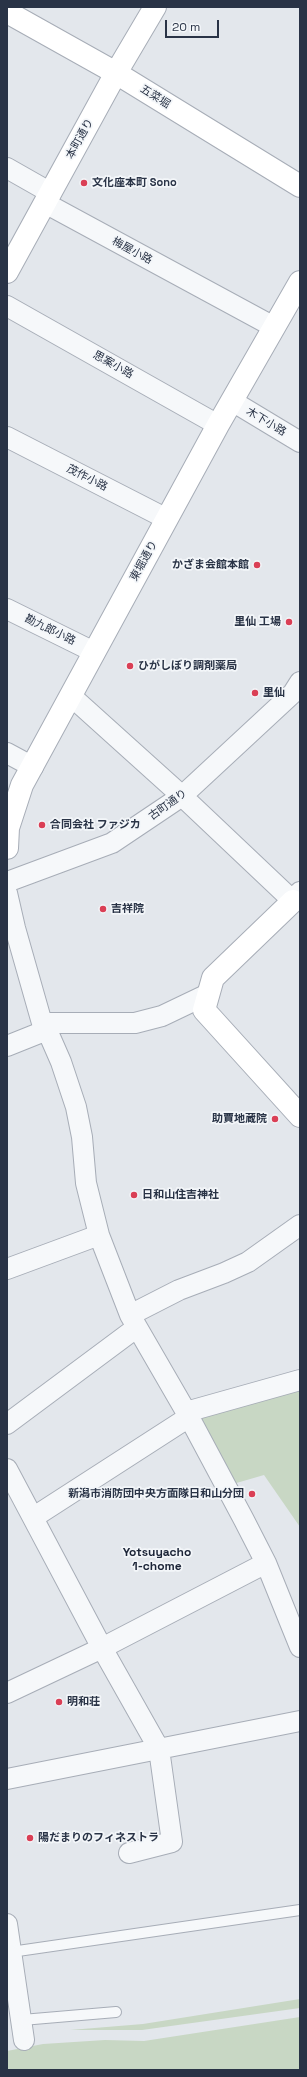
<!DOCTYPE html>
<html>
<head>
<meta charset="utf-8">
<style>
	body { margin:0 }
	#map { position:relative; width:307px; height:2077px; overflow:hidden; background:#e3e7ec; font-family:"Space Grotesk",sans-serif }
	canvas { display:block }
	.frame { position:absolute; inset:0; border:8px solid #293346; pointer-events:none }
	.scale { position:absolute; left:165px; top:20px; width:54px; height:18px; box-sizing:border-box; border:2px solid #293346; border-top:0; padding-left:5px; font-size:12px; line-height:14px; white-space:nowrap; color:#293346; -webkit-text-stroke:3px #f3f6f9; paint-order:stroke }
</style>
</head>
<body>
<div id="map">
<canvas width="307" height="2077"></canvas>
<div class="frame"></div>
<div class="scale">20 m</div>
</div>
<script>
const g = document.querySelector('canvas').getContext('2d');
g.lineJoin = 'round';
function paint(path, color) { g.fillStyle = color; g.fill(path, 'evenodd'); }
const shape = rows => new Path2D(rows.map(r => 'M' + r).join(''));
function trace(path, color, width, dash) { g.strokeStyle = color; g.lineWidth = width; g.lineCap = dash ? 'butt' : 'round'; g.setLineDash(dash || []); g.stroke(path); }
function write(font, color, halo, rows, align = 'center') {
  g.font = font + ' "Space Grotesk","Noto Sans JP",sans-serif'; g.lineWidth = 3.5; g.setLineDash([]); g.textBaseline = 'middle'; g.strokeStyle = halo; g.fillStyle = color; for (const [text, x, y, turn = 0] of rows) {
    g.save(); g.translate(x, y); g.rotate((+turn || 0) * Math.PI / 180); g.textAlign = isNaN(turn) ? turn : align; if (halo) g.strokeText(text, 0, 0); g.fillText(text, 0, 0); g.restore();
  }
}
paint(shape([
	[300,1385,300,1527,264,1475,233,1484,191,1416],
	[300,1999,300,2008,142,2030,70,2030,143,2024],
	[300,2017,300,2070,7,2070,7,2051,43,2044,105,2040,144,2041]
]), '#c8d7c4');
const lane = shape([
	[11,1952,300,1910],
	[22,2020,116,2012]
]);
const street = shape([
	[7,168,51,193,45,203,274,327],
	[7,306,218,425],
	[232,401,300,442],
	[7,437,167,519],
	[7,609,94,652],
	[71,696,182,796,293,901,300,892],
	[7,753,33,767],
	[7,882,112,843,182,796,293,693,300,682],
	[7,893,15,928,42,1023,47,1030,61,1062,76,1107,82,1137,86,1183,99,1235,130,1315,189,1417,244,1520,266,1563,300,1647],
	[42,1023,135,1023,162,1016,208,994],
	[7,1046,47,1030],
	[7,1269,99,1235],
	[130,1315,179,1290,224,1273,248,1262,300,1225],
	[186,1412,300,1380],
	[7,1424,136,1328],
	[7,1469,102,1648,159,1749,172,1842,129,1853],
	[34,1517,189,1417],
	[7,1693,102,1648,266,1563],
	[7,1779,300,1721],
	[7,1924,24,2040]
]);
const secondary = shape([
	[7,12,116,73,300,186],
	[7,272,116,73,155,7],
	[7,848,8,828,22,785,218,425,300,282],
	[293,901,213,978,204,1010,300,1116]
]);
trace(lane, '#a7adb7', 12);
trace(street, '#a7adb7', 22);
trace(secondary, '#a7adb7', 24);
trace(lane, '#f6f8fa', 10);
trace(street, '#f6f8fa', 20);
trace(secondary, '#fff', 22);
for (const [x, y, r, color] of [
	[84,183,4,"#da3f55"],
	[257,565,4,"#da3f55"],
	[289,622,4,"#da3f55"],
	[130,666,4,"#da3f55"],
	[255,693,4,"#da3f55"],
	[42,825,4,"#da3f55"],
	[103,909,4,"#da3f55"],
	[275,1119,4,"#da3f55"],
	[134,1195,4,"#da3f55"],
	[252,1494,4,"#da3f55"],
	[59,1702,4,"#da3f55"],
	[30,1838,4,"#da3f55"]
]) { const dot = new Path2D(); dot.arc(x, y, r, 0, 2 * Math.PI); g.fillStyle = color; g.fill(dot); trace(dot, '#f3f6f9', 1.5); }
write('11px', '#293346', '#f3f6f9', [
	["五菜堀",155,97,32],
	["本町通り",80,139,-61],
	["梅屋小路",132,251,28],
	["思案小路",113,365,29],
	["木下小路",266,422,31],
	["茂作小路",87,478,27],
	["東堀通り",144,561,-61],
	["勘九郎小路",50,630,26],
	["古町通り",168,805,-36]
]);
write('bold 11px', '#293346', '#f3f6f9', [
	["文化座本町 Sono",92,183],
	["かざま会館本館",249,565,"right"],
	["里仙 工場",281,622,"right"],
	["ひがしぼり調剤薬局",138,666],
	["里仙",263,693],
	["合同会社 ファジカ",50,825],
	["吉祥院",111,909],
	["助賈地蔵院",267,1119,"right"],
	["日和山住吉神社",142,1195],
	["新潟市消防団中央方面隊日和山分団",244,1494,"right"],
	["明和荘",67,1702],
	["陽だまりのフィネストラ",38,1838]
], 'left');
write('bold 12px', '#1b2437', '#f3f6f9', [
	["Yotsuyacho",157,1553],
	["1-chome",157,1567]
]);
</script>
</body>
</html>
